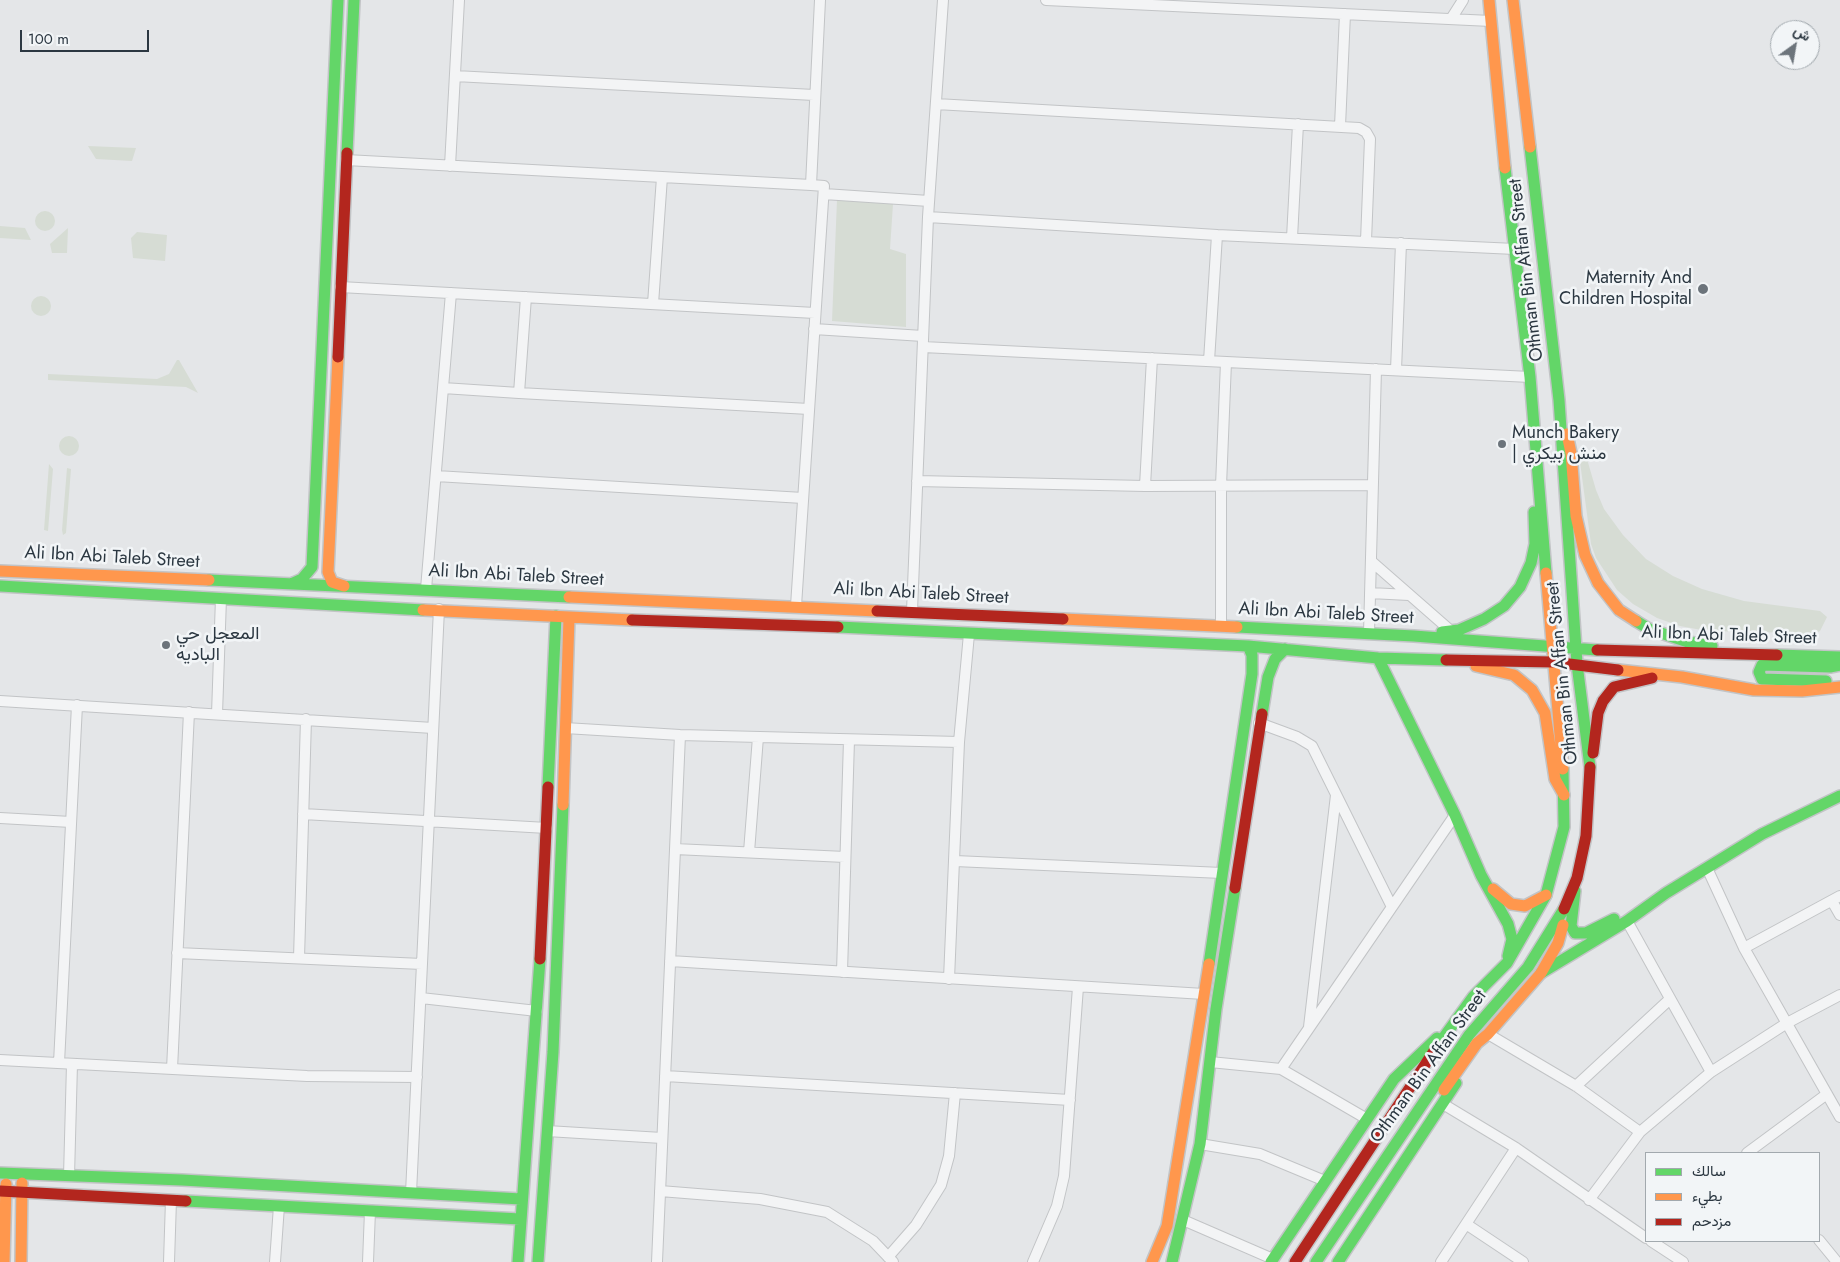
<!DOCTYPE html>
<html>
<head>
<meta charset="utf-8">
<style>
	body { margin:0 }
	#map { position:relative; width:1840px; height:1262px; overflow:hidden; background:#e4e6e8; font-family:Jost,Vazirmatn,sans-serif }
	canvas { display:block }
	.legend { position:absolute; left:1645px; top:1152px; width:175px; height:90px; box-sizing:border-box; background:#f2f5f7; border:1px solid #a2a9ae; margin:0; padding:6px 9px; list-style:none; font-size:15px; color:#2b3741 }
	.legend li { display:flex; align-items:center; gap:10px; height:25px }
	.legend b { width:25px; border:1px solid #a2a9ae }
	.north { position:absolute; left:1770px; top:20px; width:50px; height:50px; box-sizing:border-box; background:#f2f5f7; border:1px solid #a2a9ae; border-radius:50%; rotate:32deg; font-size:14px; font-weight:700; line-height:20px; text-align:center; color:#2b3741 }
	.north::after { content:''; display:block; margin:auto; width:18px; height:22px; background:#6c747b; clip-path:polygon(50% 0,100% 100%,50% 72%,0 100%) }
	.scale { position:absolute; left:20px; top:30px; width:129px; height:22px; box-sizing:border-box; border:2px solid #2b3741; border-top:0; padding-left:6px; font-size:15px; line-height:18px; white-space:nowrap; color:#2b3741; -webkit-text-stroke:4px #f2f5f7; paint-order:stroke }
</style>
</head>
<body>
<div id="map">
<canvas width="1840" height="1262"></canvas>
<ul class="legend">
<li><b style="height:6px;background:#63d668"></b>سالك</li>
<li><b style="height:6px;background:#ff974d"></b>بطيء</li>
<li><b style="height:6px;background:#b3261e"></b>مزدحم</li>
</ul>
<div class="north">ش</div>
<div class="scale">100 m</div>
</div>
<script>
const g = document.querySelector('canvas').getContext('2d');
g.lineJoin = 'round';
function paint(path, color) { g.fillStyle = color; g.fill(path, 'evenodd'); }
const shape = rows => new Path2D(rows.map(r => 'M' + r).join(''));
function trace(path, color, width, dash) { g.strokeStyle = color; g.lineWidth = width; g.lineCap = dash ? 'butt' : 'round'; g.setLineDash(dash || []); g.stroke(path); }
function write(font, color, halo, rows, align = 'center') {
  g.font = font + ' Jost,Vazirmatn,sans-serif'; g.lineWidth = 5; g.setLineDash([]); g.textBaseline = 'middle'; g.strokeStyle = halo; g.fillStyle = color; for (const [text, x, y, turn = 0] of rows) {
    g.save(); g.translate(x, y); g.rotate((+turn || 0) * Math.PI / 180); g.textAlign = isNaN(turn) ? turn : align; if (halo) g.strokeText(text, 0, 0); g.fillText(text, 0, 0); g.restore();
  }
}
paint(shape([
	[88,146,136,148,132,161,96,159],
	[837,200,893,204,890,249,906,254,906,327,832,321],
	'35 221a10 10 0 1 1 20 0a10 10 0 1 1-20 0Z',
	[0,226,25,228,31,240,0,238],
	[68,228,67,253,52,253,50,244],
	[137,232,167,235,165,261,133,258,131,238],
	'31 306a10 10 0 1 1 20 0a10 10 0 1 1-20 0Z',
	[177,360,179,360,198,393,186,387,48,380,48,374,157,379,169,374],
	'59 446a10 10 0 1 1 20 0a10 10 0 1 1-20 0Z',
	[1582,459,1587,459,1596,490,1604,509,1623,535,1646,559,1673,576,1702,589,1744,601,1820,611,1827,617,1820,631,1808,637,1799,633,1707,631,1680,626,1657,618,1633,604,1617,590,1596,558,1591,544,1580,462],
	[49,464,53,469,48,531,44,530],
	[67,468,71,469,66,533,63,535,62,530]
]), '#d6dcd4');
const street = shape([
	[1046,0,1491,21],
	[1451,19,1463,0],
	[455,76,814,95],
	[936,104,1359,128,1366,132,1370,139,1366,241],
	[1340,126,1345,14],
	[346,160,811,185,820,0],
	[450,166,459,0],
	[824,194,929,201],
	[928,217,1217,235,1515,249],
	[1292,238,1298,124],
	[340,287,815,313],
	[526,297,519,393,809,409],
	[653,304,662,177],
	[814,329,923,336],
	[923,347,1530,377],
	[1209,361,1217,235],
	[1396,370,1401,243],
	[443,388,519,393],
	[436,476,803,498],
	[917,481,1145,486,1373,485],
	[1145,486,1152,358],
	[1371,561,1451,631],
	[426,589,451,293],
	[1370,593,1409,595],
	[796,606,824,186,811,185],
	[912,611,928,217,943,0],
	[1221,626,1221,486,1226,362],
	[1369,633,1376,369],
	[0,701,433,728],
	[217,714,221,598],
	[1259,723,1297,737,1312,746,1392,907],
	[565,728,680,735,959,742],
	[303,814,547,828],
	[0,818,71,822],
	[675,849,845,857],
	[749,852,758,737],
	[955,861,1222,873],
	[1707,868,1744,948,1840,1117],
	[1832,901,1840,915],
	[1627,921,1711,1072],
	[1744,948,1840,896],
	[177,953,422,964],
	[299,958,306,719],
	[670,961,1204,994],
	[842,972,849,740],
	[949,979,959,742,969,634],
	[421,998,537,1011],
	[1309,1027,1336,795],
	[1488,1034,1576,1086,1640,1132],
	[0,1060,307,1076,417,1077],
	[1210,1062,1281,1069,1367,1119],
	[59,1063,77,705],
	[172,1069,189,712],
	[1281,1069,1455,815],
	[665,1076,1070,1100],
	[1576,1086,1670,999],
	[1443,1104,1516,1148,1646,1238],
	[547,1131,662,1138],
	[1200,1144,1260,1154,1325,1181],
	[1747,1153,1827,1094],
	[69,1176,72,1064],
	[660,1191,760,1199,827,1212,873,1241,893,1262],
	[411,1193,439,609],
	[1589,1200,1640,1132,1711,1072,1787,1023,1840,995],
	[1183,1220,1273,1259],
	[1466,1224,1523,1262],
	[1819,1240,1837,1262],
	[1651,1241,1683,1262],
	[888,1257,916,1225,941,1185,949,1156,955,1093],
	[169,1262,171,1200],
	[275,1262,279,1206],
	[368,1262,370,1211],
	[657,1262,680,735],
	[1033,1262,1057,1206,1064,1176,1078,987],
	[1441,1262,1516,1148]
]);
const fast = shape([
	[1530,147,1559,400,1577,664,1590,767],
	[347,153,354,0],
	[1505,168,1530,377,1546,573],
	[209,580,569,597],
	[291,584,302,579,312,567,338,0],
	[0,586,423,610],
	[1636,621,1649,629,1688,642,1712,646],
	[838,627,1248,646,1378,658,1446,660],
	[1237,627,1414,636,1597,650],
	[1442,632,1459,630,1484,619,1504,606,1520,587,1531,563,1535,544,1534,512],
	[1777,655,1840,657],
	[1378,658,1455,815,1481,875,1508,924,1512,939,1508,956],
	[1826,681,1762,679,1759,672,1762,665,1831,667,1840,665],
	[1262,714,1268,677,1275,659,1285,649],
	[548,787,556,616],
	[1575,891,1571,926,1575,933,1586,933,1614,919],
	[1209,964,1252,674,1252,655,1248,646],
	[1541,973,1627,921,1666,893,1762,834,1840,796],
	[1436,1048,1473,997,1507,963,1546,895,1564,827,1563,769],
	[0,1173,182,1180,521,1199],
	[186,1201,520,1219],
	[518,1262,540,959],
	[538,1262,553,1052,563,805],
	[1172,1262,1200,1144,1216,1009,1235,888],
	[1271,1262,1394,1079,1437,1038],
	[1316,1262,1469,1035,1528,967,1564,909],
	[1338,1262,1456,1083]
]);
const slow = shape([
	[1489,0,1505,168],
	[1513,0,1530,147],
	[338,357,328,572,332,582,344,586],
	[1567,434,1571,453,1576,516,1585,555,1598,583,1619,610,1636,621],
	[0,571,209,580],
	[1546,573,1563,769],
	[569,597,877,611],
	[423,610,632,620],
	[1063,619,1237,627],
	[1476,666,1514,675,1532,690,1545,713,1555,779,1564,795],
	[1618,670,1682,677,1754,690,1802,691,1840,687],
	[563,805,569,618],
	[1493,889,1511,904,1525,906,1546,895],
	[1444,1090,1477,1043,1488,1034,1541,973,1558,943,1563,925],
	[4,1262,6,1184],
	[21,1262,22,1183],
	[1152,1262,1167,1226,1209,964]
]);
const jam = shape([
	[338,357,347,153],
	[877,611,1063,619],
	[632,620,838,627],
	[1597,650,1777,655],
	[1446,660,1553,662,1618,670],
	[1593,753,1598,713,1603,701,1614,687,1652,678],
	[1235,888,1262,714],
	[1564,909,1577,878,1586,836,1590,767],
	[540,959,548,787],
	[0,1191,186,1201],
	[1295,1262,1436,1048]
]);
trace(street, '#c2c4c6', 12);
trace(fast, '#c2c4c6', 14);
trace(slow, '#c2c4c6', 14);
trace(jam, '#c2c4c6', 14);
trace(street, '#f3f4f5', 10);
trace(fast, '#63d668', 11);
trace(slow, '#ff974d', 11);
trace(jam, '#b3261e', 11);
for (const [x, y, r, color] of [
	[1703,289,6,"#6c747b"],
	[1502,444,5,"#6c747b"],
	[166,645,5,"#6c747b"]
]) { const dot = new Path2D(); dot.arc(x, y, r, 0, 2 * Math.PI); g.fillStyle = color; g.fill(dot); trace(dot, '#f2f5f7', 2); }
write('18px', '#2b3741', '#f2f5f7', [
	["Othman Bin Affan Street",1527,270,-97],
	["Ali Ibn Abi Taleb Street",112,558,3],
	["Ali Ibn Abi Taleb Street",516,576,3],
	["Ali Ibn Abi Taleb Street",921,594,3],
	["Ali Ibn Abi Taleb Street",1326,614,3],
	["Ali Ibn Abi Taleb Street",1729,636,2],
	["Othman Bin Affan Street",1563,673,-96],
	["Othman Bin Affan Street",1429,1067,-54]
]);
write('18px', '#2b3741', '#f2f5f7', [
	["Maternity And",1692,279,"right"],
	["Children Hospital",1692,300,"right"],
	["Munch Bakery",1512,434],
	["| منش بيكري",1512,455],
	["المعجل حي",176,635],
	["الباديه",176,656]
], 'left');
</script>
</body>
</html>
